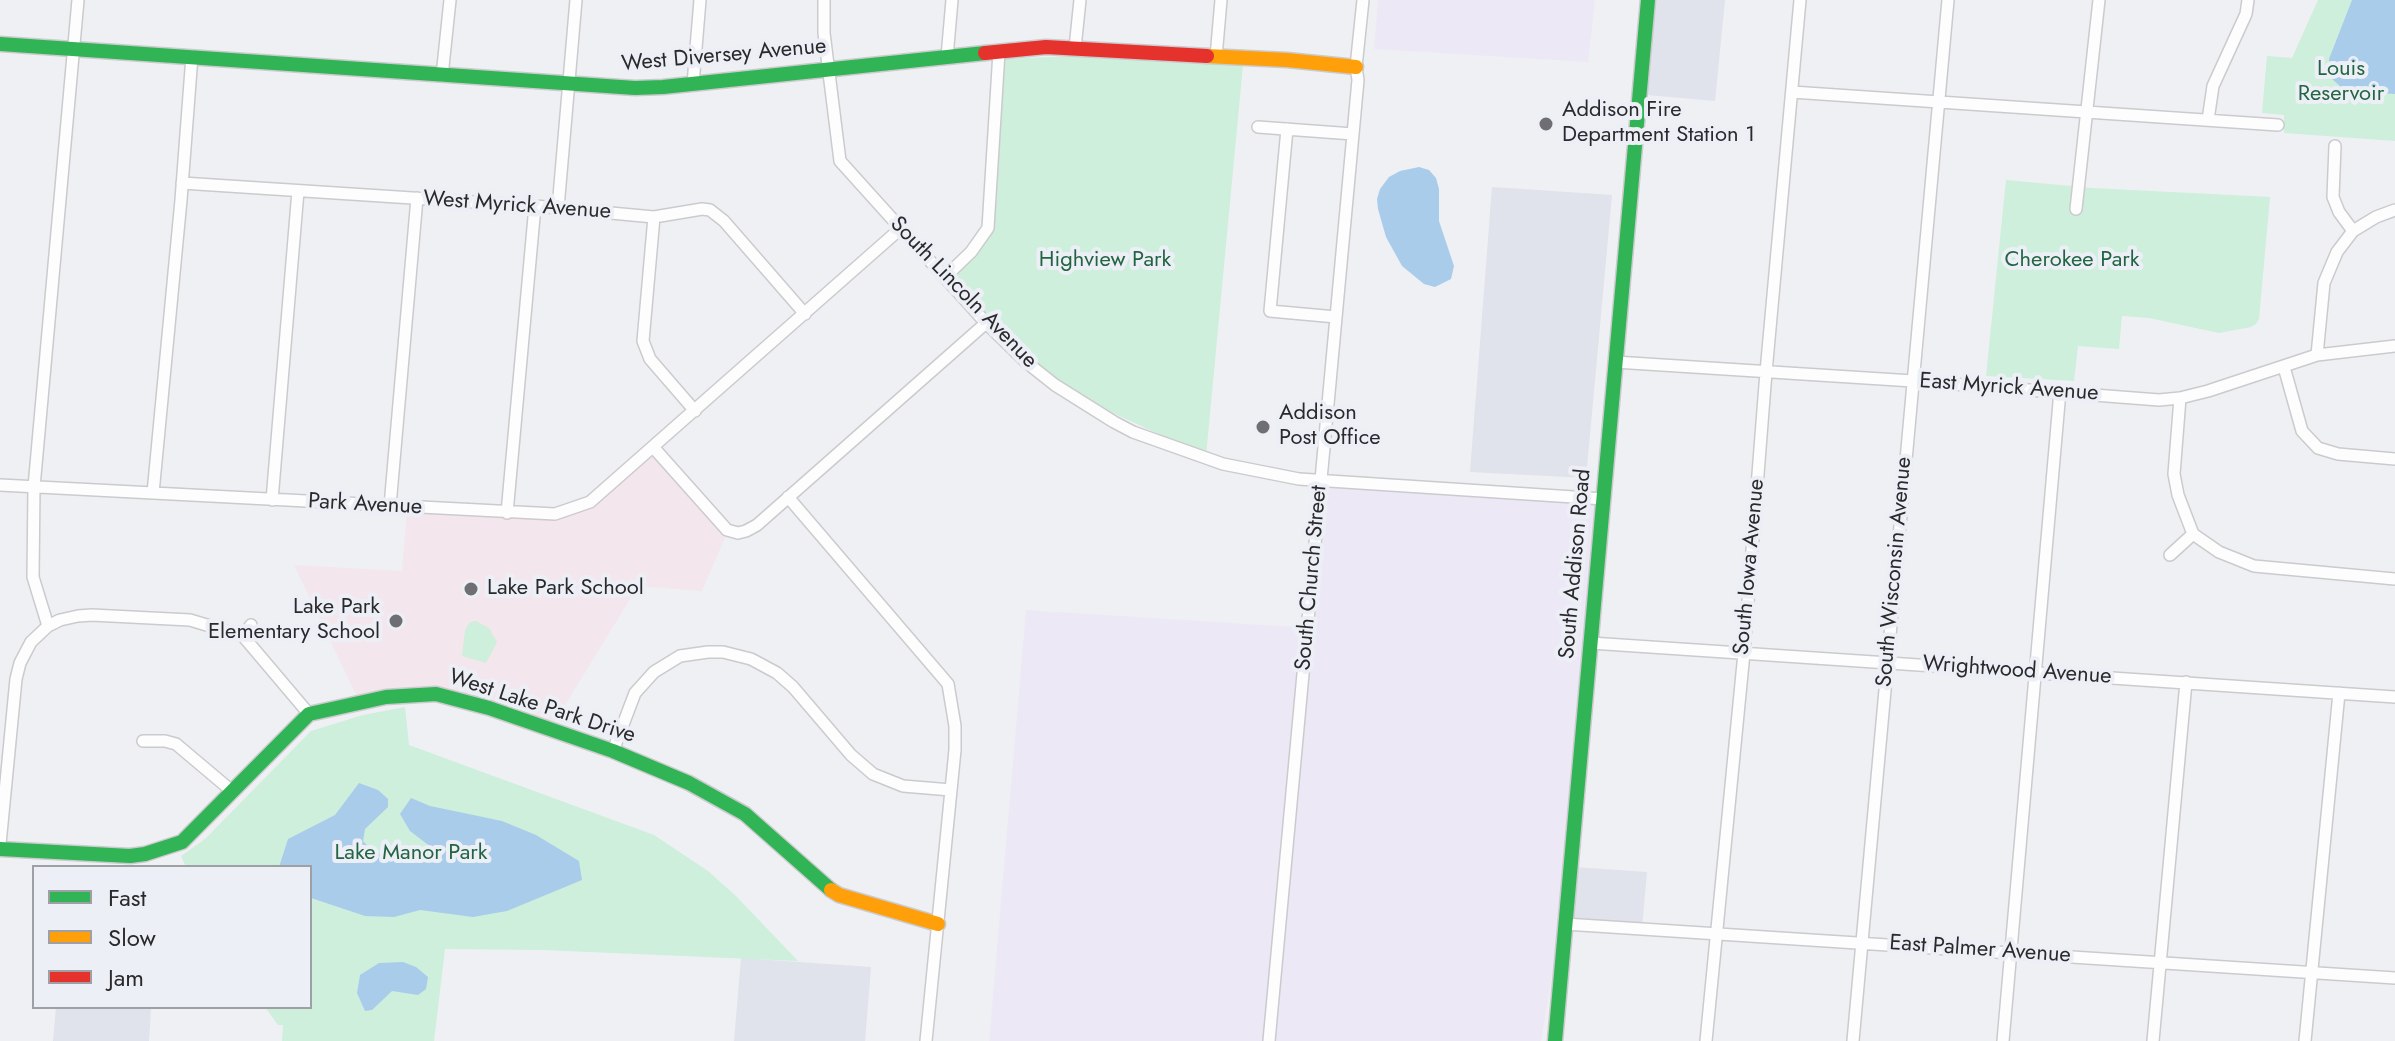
<!DOCTYPE html>
<html>
<head>
<meta charset="utf-8">
<style>
	body { margin:0 }
	#map { position:relative; width:2395px; height:1041px; overflow:hidden; background:#eff0f4; font-family:Jost,sans-serif }
	canvas { display:block }
	.legend { position:absolute; left:32px; top:865px; width:280px; height:144px; box-sizing:border-box; background:#edeff6; border:2px solid #9fa0a6; margin:0; padding:10px 14px; list-style:none; font-size:24px; color:#2a2a2d }
	.legend li { display:flex; align-items:center; gap:16px; height:40px }
	.legend b { width:40px; border:2px solid #9fa0a6 }
</style>
</head>
<body>
<div id="map">
<canvas width="2395" height="1041"></canvas>
<ul class="legend">
<li><b style="height:10px;background:#30b455"></b>Fast</li>
<li><b style="height:10px;background:#ff9f0a"></b>Slow</li>
<li><b style="height:10px;background:#e5322d"></b>Jam</li>
</ul>
</div>
<script>
const g = document.querySelector('canvas').getContext('2d');
g.lineJoin = 'round';
function paint(path, color) { g.fillStyle = color; g.fill(path, 'evenodd'); }
const shape = rows => new Path2D(rows.map(r => 'M' + r).join(''));
function trace(path, color, width, dash) { g.strokeStyle = color; g.lineWidth = width; g.lineCap = dash ? 'butt' : 'round'; g.setLineDash(dash || []); g.stroke(path); }
function write(font, color, halo, rows, align = 'center') {
  g.font = font + ' Jost,sans-serif'; g.lineWidth = 8; g.setLineDash([]); g.textBaseline = 'middle'; g.strokeStyle = halo; g.fillStyle = color; for (const [text, x, y, turn = 0] of rows) {
    g.save(); g.translate(x, y); g.rotate((+turn || 0) * Math.PI / 180); g.textAlign = isNaN(turn) ? turn : align; if (halo) g.strokeText(text, 0, 0); g.fillText(text, 0, 0); g.restore();
  }
}
paint(shape([
	[1656,0,1725,0,1715,101,1647,95],
	[1492,187,1612,195,1586,478,1470,472],
	[1575,867,1647,872,1642,927,1569,922],
	[741,958,871,967,865,1041,734,1041],
	[56,1007,151,1007,149,1041,53,1041]
]), '#e0e2ec');
paint(shape([
	[1378,0,1595,0,1588,62,1374,49],
	[1324,485,1598,503,1561,924,1541,1041,989,1041,1026,610,1311,628]
]), '#ede8f5');
paint(shape([
	[653,452,727,533,702,591,638,586,551,728,457,695,359,701,294,565,402,571,407,511,510,516,592,504]
]), '#f3e6ec');
paint(shape([
	[2318,0,2395,0,2395,141,2284,133,2284,115,2262,113,2267,56,2292,58],
	[1074,56,1243,65,1206,456,1085,400,1025,355,950,277,993,214,1004,59],
	[2006,180,2092,188,2270,197,2259,319,2256,324,2251,327,2219,333,2149,318,2122,316,2119,349,2078,346,2074,381,1986,376],
	[476,621,489,628,497,642,486,663,462,656,465,630,470,622],
	[405,707,409,745,654,835,708,871,736,896,798,961,543,950,445,949,434,1041,282,1041,283,1025,278,1025,265,1007,310,1007,310,867,186,867,181,856,205,839,311,731,363,715]
]), '#cdefdc');
paint(shape([
	[2352,0,2395,0,2395,94,2351,91,2341,87,2332,79,2329,59],
	[1419,167,1429,170,1436,178,1439,189,1439,221,1454,266,1451,279,1435,287,1424,284,1402,266,1386,237,1378,209,1377,199,1380,189,1389,177,1400,171],
	[359,783,378,790,388,799,388,807,365,829,363,841,372,851,390,857,437,863,443,860,435,850,410,831,400,814,411,798,430,806,502,821,536,835,579,861,582,880,507,911,473,917,420,910,394,917,365,916,311,898,310,867,279,867,288,839,335,815],
	[403,962,416,967,428,977,426,989,418,995,392,991,372,1010,365,1011,357,993,360,975,379,963]
]), '#a9cceb');
const street = shape([
	[824,0,824,33,840,161,986,323,1026,362,1055,385,1114,422,1133,432,1223,464,1299,479,1604,499],
	[1075,48,1080,0],
	[947,57,952,0],
	[1216,57,1221,0],
	[442,76,450,0],
	[693,84,700,0],
	[1792,92,2278,125],
	[2208,120,2213,86,2246,14,2248,0],
	[1258,127,1353,134],
	[1287,129,1270,311,1336,317],
	[2335,146,2333,197,2339,212,2353,231],
	[182,183,535,206,654,217,702,209,710,210,724,221,805,314],
	[558,208,576,0],
	[2076,209,2099,0],
	[654,217,643,341,650,359,695,411],
	[945,277,971,252,988,228,999,52],
	[2317,355,2324,283,2337,252,2353,231,2376,217,2395,210],
	[1615,362,1913,381,2159,400,2180,398,2208,391,2317,355,2395,346],
	[2284,367,2302,431,2318,448,2338,454,2395,459],
	[653,447,727,530,738,533,746,531,757,525,986,323],
	[0,485,555,514,590,502,900,229],
	[153,493,181,200,192,56],
	[788,497,948,684,955,726,955,750,926,1041],
	[272,500,298,191],
	[390,506,417,198],
	[507,513,535,206],
	[2193,534,2219,552,2254,566,2395,579],
	[2170,555,2193,534,2178,495,2174,474,2180,398],
	[48,626,33,577,34,487,78,0],
	[243,636,251,625],
	[1591,643,2395,697],
	[143,741,165,741,176,744,233,792],
	[613,751,635,693,654,672,680,656,708,652,723,652,751,659,777,673,793,687,851,755,873,774,903,786,951,790],
	[0,844,16,679,20,663,31,642,48,626,60,620,78,616,92,615,190,620,243,636,309,714],
	[1565,924,2395,978],
	[1269,1041,1358,80,1356,67,1363,0],
	[1706,1041,1744,653,1766,372,1800,0],
	[1853,1041,1948,0],
	[2003,1041,2060,391],
	[2153,1041,2186,682],
	[2305,1041,2339,693]
]);
const fast = shape([
	[0,44,635,88,663,87,985,53],
	[0,849,130,856,145,854,182,842,309,714,386,697,436,694,489,708,613,751,689,783,745,814,831,890],
	[1555,1041,1648,0]
]);
const slow = shape([
	[1207,56,1287,60,1356,67],
	[831,890,839,895,938,924]
]);
const jam = shape([
	[985,53,1046,47,1207,56]
]);
trace(street, '#cbcbce', 14);
trace(fast, '#cbcbce', 17);
trace(slow, '#cbcbce', 17);
trace(jam, '#cbcbce', 17);
trace(street, '#fdfdfd', 11);
trace(fast, '#30b455', 14);
trace(slow, '#ff9f0a', 14);
trace(jam, '#e5322d', 14);
for (const [x, y, r, color] of [
	[1546,124,8,"#6f6f73"],
	[1263,427,8,"#6f6f73"],
	[471,589,8,"#6f6f73"],
	[396,621,8,"#6f6f73"]
]) { const dot = new Path2D(); dot.arc(x, y, r, 0, 2 * Math.PI); g.fillStyle = color; g.fill(dot); trace(dot, '#edeff6', 3); }
write('22px', '#2a2a2d', '#edeff6', [
	["West Diversey Avenue",724,56,-5],
	["West Myrick Avenue",517,206,4],
	["South Lincoln Avenue",963,293,46],
	["East Myrick Avenue",2009,388,4],
	["Park Avenue",365,505,3],
	["South Addison Road",1576,564,-85],
	["South Iowa Avenue",1750,567,-85],
	["South Wisconsin Avenue",1895,572,-85],
	["South Church Street",1312,578,-85],
	["Wrightwood Avenue",2017,671,4],
	["West Lake Park Drive",542,707,18],
	["East Palmer Avenue",1980,950,4]
]);
write('22px', '#236542', '#edeff6', [
	["Louis",2341,70],
	["Reservoir",2341,95],
	["Highview Park",1105,261],
	["Cherokee Park",2072,261],
	["Lake Manor Park",411,854]
]);
write('22px', '#2a2a2d', '#edeff6', [
	["Addison Fire",1562,111],
	["Department Station 1",1562,136],
	["Addison",1279,414],
	["Post Office",1279,439],
	["Lake Park School",487,589],
	["Lake Park",380,608,"right"],
	["Elementary School",380,633,"right"]
], 'left');
</script>
</body>
</html>
